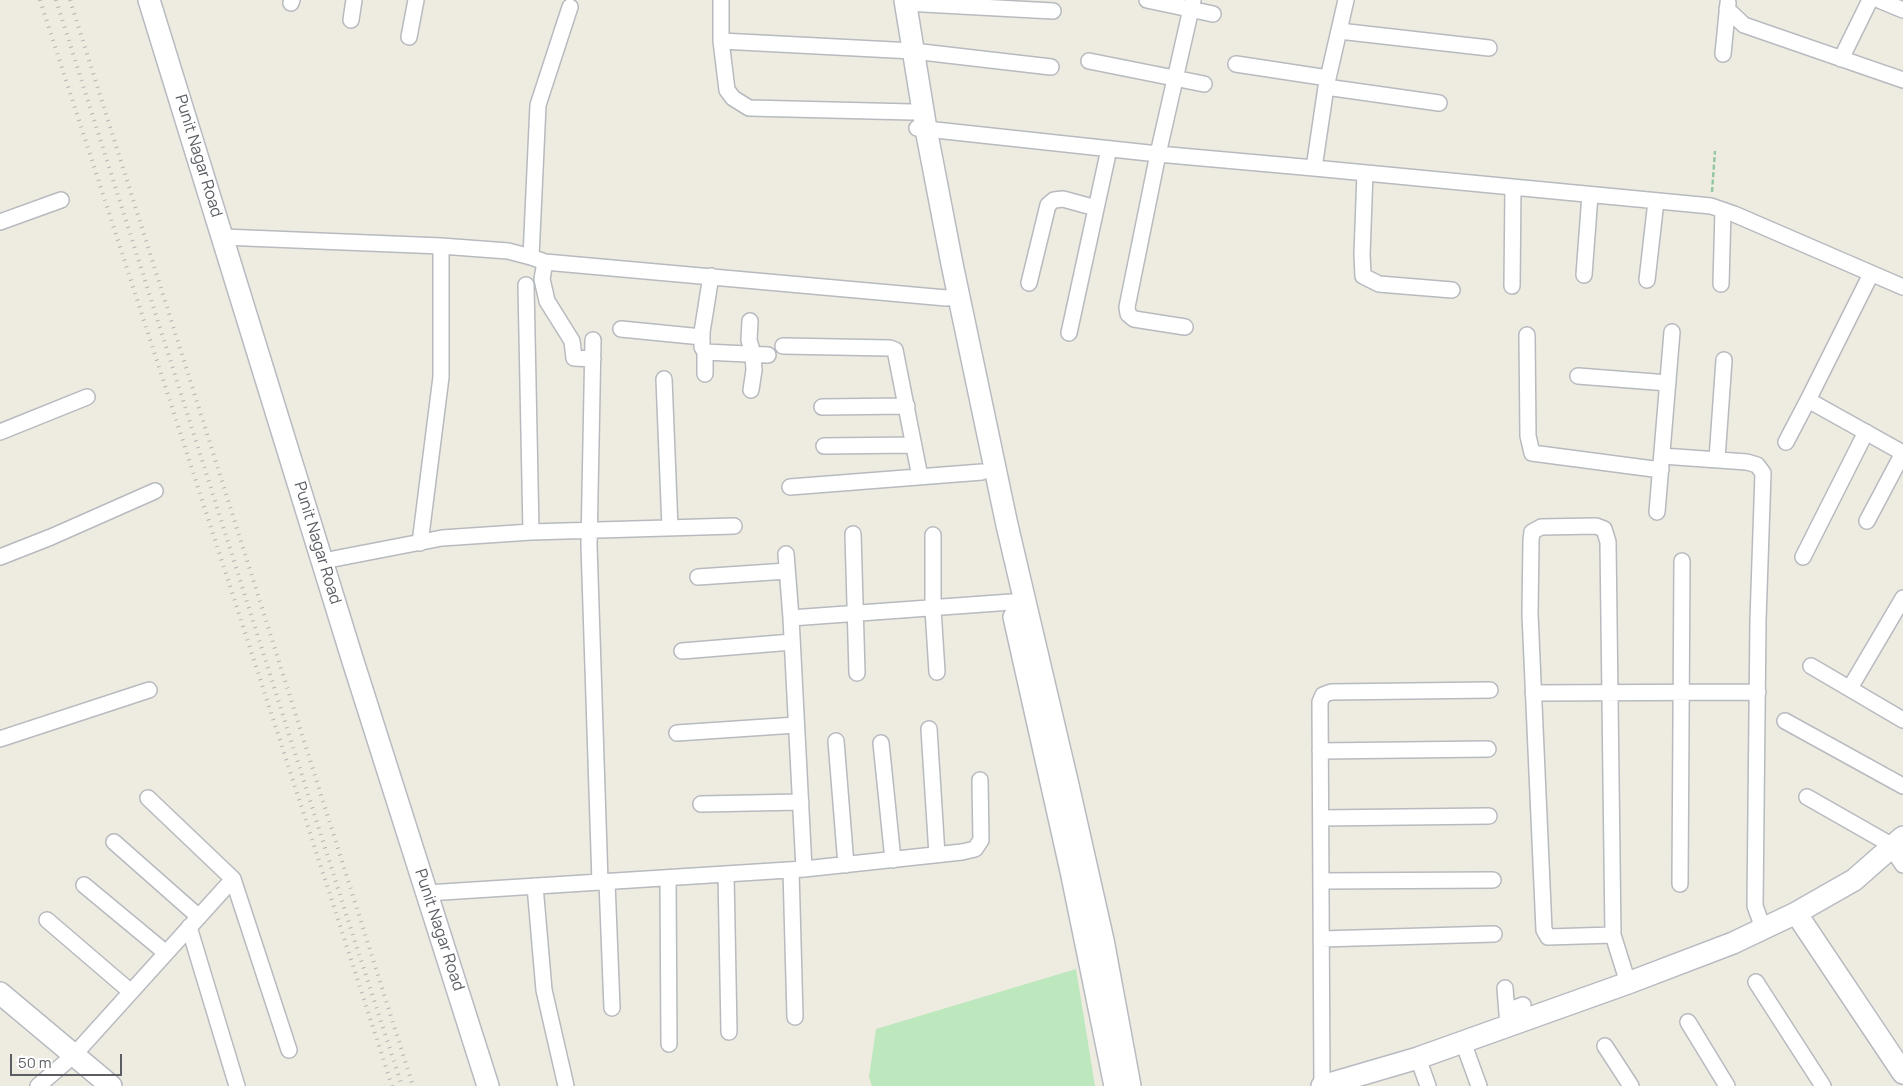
<!DOCTYPE html>
<html>
<head>
<meta charset="utf-8">
<style>
	body { margin:0 }
	#map { position:relative; width:1903px; height:1086px; overflow:hidden; background:#eeebe1; font-family:Manrope,sans-serif }
	canvas { display:block }
	.scale { position:absolute; left:10px; top:1054px; width:112px; height:22px; box-sizing:border-box; border:2px solid #5a5e63; border-top:0; padding-left:6px; font-size:15px; line-height:18px; white-space:nowrap; color:#5a5e63; -webkit-text-stroke:4px #fff; paint-order:stroke }
</style>
</head>
<body>
<div id="map">
<canvas width="1903" height="1086"></canvas>
<div class="scale">50 m</div>
</div>
<script>
const g = document.querySelector('canvas').getContext('2d');
g.lineJoin = 'round';
function paint(path, color) { g.fillStyle = color; g.fill(path, 'evenodd'); }
const shape = rows => new Path2D(rows.map(r => 'M' + r).join(''));
function trace(path, color, width, dash) { g.strokeStyle = color; g.lineWidth = width; g.lineCap = dash ? 'butt' : 'round'; g.setLineDash(dash || []); g.stroke(path); }
function write(font, color, halo, rows, align = 'center') {
  g.font = font + ' Manrope,sans-serif'; g.lineWidth = 4; g.setLineDash([]); g.textBaseline = 'middle'; g.strokeStyle = halo; g.fillStyle = color; for (const [text, x, y, turn = 0] of rows) {
    g.save(); g.translate(x, y); g.rotate((+turn || 0) * Math.PI / 180); g.textAlign = isNaN(turn) ? turn : align; if (halo) g.strokeText(text, 0, 0); g.fillText(text, 0, 0); g.restore();
  }
}
paint(shape([
	[1076,969,1095,1086,872,1086,869,1077,876,1029]
]), '#bde7bc');
const street = shape([
	[721,0,721,41,727,90,733,98,749,108,912,112],
	[1147,0,1213,14],
	[1879,0,1903,10],
	[291,3,292,0],
	[905,3,1053,11],
	[1727,9,1744,25,1903,80],
	[351,20,354,0],
	[1339,31,1489,48],
	[409,37,416,0],
	[721,41,913,51,1051,67],
	[1723,54,1728,3],
	[1841,59,1870,0],
	[1089,61,1204,84],
	[1236,64,1328,78],
	[1326,87,1439,103],
	[917,128,1158,154,1314,168,1711,206,1734,214,1903,287],
	[1314,168,1326,87,1346,0],
	[1365,173,1362,254,1363,276,1379,284,1452,290],
	[0,222,61,200],
	[223,237,441,246,508,251,531,257,545,262,946,298,958,296],
	[531,257,538,105,570,7],
	[545,262,542,279,547,301,572,341,574,358,593,359],
	[1871,274,1808,400,1903,453],
	[1584,275,1590,195],
	[711,276,702,332,702,347,705,352,768,355],
	[1647,280,1656,201],
	[1029,283,1048,205,1054,200,1063,199,1096,208],
	[1721,284,1723,210],
	[526,285,531,532],
	[1512,286,1513,187],
	[750,321,749,340,753,354,754,370,751,390],
	[1185,327,1134,319,1128,314,1127,307,1158,154,1193,0],
	[621,329,702,337],
	[1069,333,1109,149],
	[1527,335,1528,436,1532,453,1661,470],
	[593,340,589,545,600,882],
	[783,346,890,348,895,350,920,477],
	[705,352,705,374],
	[1578,376,1668,383],
	[664,379,670,528],
	[822,407,907,406],
	[0,432,87,397],
	[1786,442,1808,400],
	[824,446,914,445],
	[1662,456,1747,462,1757,465,1763,473,1758,620,1755,906,1763,928],
	[1717,459,1724,360],
	[790,487,982,472],
	[1657,512,1672,332],
	[1867,521,1903,453],
	[853,534,857,673],
	[933,535,933,609,937,672],
	[420,543,441,377,441,246],
	[786,554,791,618,804,869],
	[0,557,51,537,155,491],
	[1803,557,1866,432],
	[323,561,442,538,531,532,734,526],
	[698,577,787,571],
	[791,618,1011,602],
	[682,651,792,642],
	[1811,666,1903,720],
	[1850,688,1903,598],
	[1533,693,1758,692],
	[1785,721,1903,786],
	[929,729,937,855],
	[677,733,796,725],
	[0,739,149,690],
	[836,741,846,865],
	[881,743,893,860],
	[1320,751,1488,749],
	[1807,797,1893,846],
	[148,798,233,879,289,1050],
	[701,804,801,802],
	[1321,818,1489,816],
	[114,842,199,917],
	[1897,856,1903,865],
	[791,870,795,1017],
	[726,874,729,1032],
	[668,878,669,1044],
	[1321,881,1493,880],
	[607,882,612,1008],
	[1680,884,1682,561],
	[84,885,166,953],
	[535,886,544,990,566,1086],
	[427,893,804,869,962,852,975,849,981,840,980,780],
	[47,920,131,992],
	[189,927,237,1086],
	[1613,935,1548,937,1544,930,1530,614,1531,540,1532,532,1541,527,1596,526,1604,529,1608,542,1613,935,1628,983],
	[1321,939,1494,934],
	[1756,982,1823,1086],
	[1505,988,1508,1026],
	[1507,1011,1523,1005],
	[1688,1022,1727,1086],
	[1463,1042,1479,1086],
	[1605,1046,1631,1086],
	[1418,1058,1428,1086],
	[38,1086,74,1055,233,879],
	[1322,1086,1320,702,1323,695,1331,692,1490,690]
]);
const secondary = shape([
	[149,0,352,658,488,1086],
	[905,0,926,129,952,264,1007,525,1068,785,1103,940,1130,1086],
	[1014,617,1071,871,1115,1086],
	[1796,913,1903,1073],
	[0,993,111,1086],
	[1322,1086,1418,1058,1628,983,1733,943,1796,913,1854,880,1903,837]
]);
trace(street, '#b7babf', 18);
trace(secondary, '#b7bbc1', 24);
trace(shape([
	[1712,192,1715,151]
]), '#95c8a2', 2.5, [5, 2.5]);
trace(street, '#fff', 15);
trace(secondary, '#fff', 21);
trace(shape([
	[40,0,392,1086],
	[56,0,347,917,402,1086],
	[70,0,413,1086]
]), '#b3b4b4', 4, [1, 6]);
write('16px', '#5a5e63', '#fff', [
	["Punit Nagar Road",198,156,73],
	["Punit Nagar Road",317,543,73],
	["Punit Nagar Road",439,930,72]
]);
</script>
</body>
</html>
